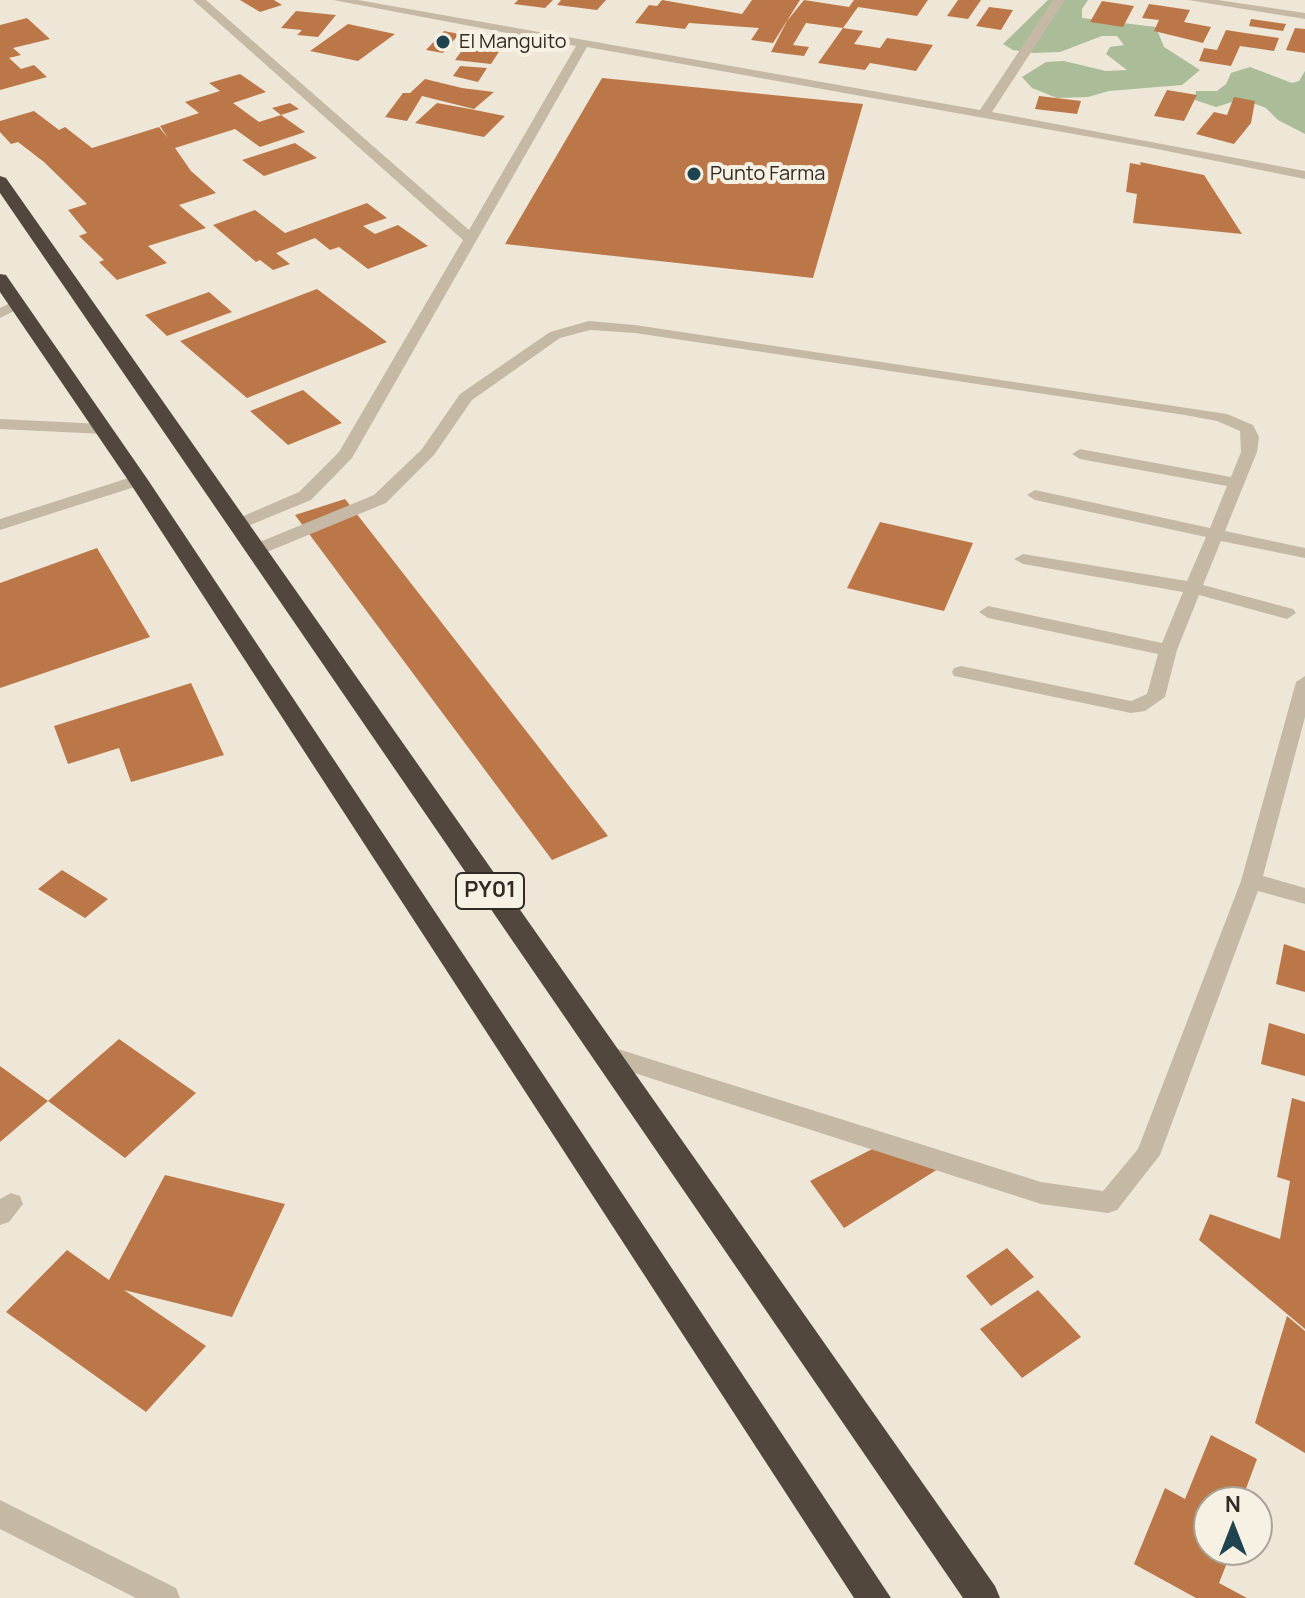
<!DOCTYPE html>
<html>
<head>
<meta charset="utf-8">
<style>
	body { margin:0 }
	#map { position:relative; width:1305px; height:1598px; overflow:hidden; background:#eee7d8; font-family:Manrope,sans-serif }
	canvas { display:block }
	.north { position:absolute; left:1193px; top:1486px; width:80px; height:80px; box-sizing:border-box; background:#f7f1e3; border:2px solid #a8a297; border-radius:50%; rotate:0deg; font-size:22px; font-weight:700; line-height:32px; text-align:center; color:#312b26 }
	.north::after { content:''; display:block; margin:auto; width:28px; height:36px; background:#1f444f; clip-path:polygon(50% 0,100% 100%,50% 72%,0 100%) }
</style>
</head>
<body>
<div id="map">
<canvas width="1305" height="1598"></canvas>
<div class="north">N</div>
</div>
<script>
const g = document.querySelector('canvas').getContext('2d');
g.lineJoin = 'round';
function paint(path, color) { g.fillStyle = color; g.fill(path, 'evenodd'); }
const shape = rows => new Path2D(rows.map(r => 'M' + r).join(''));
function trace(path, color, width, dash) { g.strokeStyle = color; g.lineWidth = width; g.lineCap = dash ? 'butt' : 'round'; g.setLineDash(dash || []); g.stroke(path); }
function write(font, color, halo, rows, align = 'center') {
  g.font = font + ' Manrope,sans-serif'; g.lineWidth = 8; g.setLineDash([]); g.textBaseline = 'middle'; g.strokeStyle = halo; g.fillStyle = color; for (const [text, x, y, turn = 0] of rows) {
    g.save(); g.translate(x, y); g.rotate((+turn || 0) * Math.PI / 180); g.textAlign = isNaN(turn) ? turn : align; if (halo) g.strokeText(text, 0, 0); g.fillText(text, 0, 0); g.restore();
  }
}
paint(shape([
	[1048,0,1088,0,1082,9,1082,18,1156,27,1164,47,1200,70,1182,85,1109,91,1088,97,1057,98,1032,88,1022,77,1046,62,1064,61,1106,71,1127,70,1106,54,1110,47,1124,45,1117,36,1102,36,1060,52,1034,53,1013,50,1003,44],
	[1250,67,1292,83,1299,81,1305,71,1305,134,1278,120,1266,108,1242,99,1216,107,1195,100,1196,91,1217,91,1226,84,1231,73]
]), '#abbc99');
paint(shape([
	[240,0,274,0,282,5,260,12],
	[518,0,553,0,545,8,514,4],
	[561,0,606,0,597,10,557,5],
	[662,0,742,14,752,0,800,0,773,43,751,40,759,28,689,23,685,29,635,23,649,5,657,6],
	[804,0,849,7,854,0,928,0,917,16,858,7,843,28,806,23,793,45,809,47,804,56,771,52,787,21],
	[958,0,981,0,968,19,947,16],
	[1102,1,1134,6,1123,27,1090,22],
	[1149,4,1190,10,1184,22,1211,27,1203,43,1154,31,1159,20,1142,18],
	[989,7,1013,10,1001,30,976,26],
	[296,11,336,15,318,37,297,35,302,30,281,28],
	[27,18,50,39,13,48,21,55,9,58,21,69,34,65,47,77,0,90,0,25],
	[1251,19,1286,24,1283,31,1249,26],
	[348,24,395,34,358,61,310,51],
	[843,28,863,31,854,44,880,48,887,38,933,45,916,71,870,63,865,70,818,63],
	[1295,28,1305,29,1305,53,1286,50],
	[1226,30,1245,33,1279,38,1274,51,1240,46,1231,66,1199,61,1204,48,1217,50],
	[444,31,459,34,443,53,426,50],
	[471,38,506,41,491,64,455,60],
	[460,66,487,68,478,82,453,76],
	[240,74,266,92,233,103,259,122,281,115,272,108,290,103,299,109,281,115,305,132,260,147,235,129,175,148,191,171,216,193,179,205,206,228,148,246,167,263,117,280,99,262,104,260,79,236,87,233,68,210,87,204,44,162,18,142,11,144,0,132,0,121,34,111,59,130,65,127,92,148,159,127,168,138,160,126,199,113,185,102,220,91,209,83],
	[602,78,863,104,813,278,505,244],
	[425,79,462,88,494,92,474,109,422,96,407,121,385,117,403,93,410,93],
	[1167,90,1197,95,1184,121,1154,116],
	[1039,96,1081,101,1077,114,1035,109],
	[1234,97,1255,101,1251,123,1234,144,1196,134,1214,112,1227,115],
	[437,103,470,109,505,116,484,137,415,123],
	[295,143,317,158,264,176,242,160],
	[1140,162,1204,175,1242,234,1133,223,1137,194,1126,192,1130,163,1141,165],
	[367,203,387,218,363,226,375,234,398,225,428,246,368,269,339,247,330,250,315,238,276,253,290,264,273,270,260,260,256,262,213,225,255,210,285,233],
	[317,289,387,342,247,398,180,341],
	[209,292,232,312,167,336,145,315],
	[303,390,342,423,288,445,250,411],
	[345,499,392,559,608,836,552,860,295,515],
	[880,522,973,543,944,611,847,588],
	[97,548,150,637,0,688,0,583],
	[191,683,224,755,131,782,119,748,68,764,54,726],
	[62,870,108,899,85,918,38,889],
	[1284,944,1305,951,1305,992,1276,984],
	[1269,1023,1305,1034,1305,1076,1261,1064],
	[119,1039,196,1093,125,1158,48,1101],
	[0,1066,48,1101,0,1142],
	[1292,1098,1305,1102,1305,1329,1199,1240,1210,1214,1280,1239,1290,1181,1277,1177],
	[880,1145,946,1164,844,1228,810,1181],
	[165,1175,285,1204,232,1317,124,1290,206,1346,146,1412,6,1312,67,1250,109,1280],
	[1007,1248,1034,1277,991,1306,966,1276],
	[1038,1290,1081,1337,1022,1378,980,1329],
	[1287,1316,1305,1331,1305,1453,1255,1423],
	[1211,1435,1257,1459,1241,1502,1209,1502,1209,1550,1232,1550,1219,1583,1247,1598,1196,1598,1134,1564,1165,1488,1185,1499]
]), '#bc7748');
paint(shape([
	[193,0,206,0,469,230,576,46,333,0,358,0,980,110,1053,0,1065,0,992,112,1305,171,1305,179,1152,148,587,47,352,458,311,500,238,530,232,529,232,521,299,492,339,452,463,240,193,0],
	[1188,0,1218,0,1305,13,1305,19,1188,0],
	[17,300,22,301,22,307,0,318,0,308,17,300],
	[589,321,635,325,1227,414,1253,425,1259,437,1257,452,1225,531,1305,548,1305,558,1221,541,1203,585,1293,609,1296,613,1287,619,1199,595,1177,650,1165,697,1145,711,1131,713,954,676,952,672,954,668,961,666,1131,701,1147,694,1158,654,988,618,979,612,988,606,1162,643,1183,592,1023,564,1014,559,1023,554,1187,581,1206,537,1035,500,1027,495,1035,490,1210,528,1227,486,1080,459,1072,454,1080,449,1231,477,1241,452,1240,431,1217,421,1185,415,635,333,590,330,560,338,472,400,434,455,386,503,262,554,250,554,247,550,250,546,374,495,422,449,460,394,550,332,589,321],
	[0,419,103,424,111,429,103,434,0,429,0,419],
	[138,475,146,480,144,484,0,530,0,519,138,475],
	[1305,676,1305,717,1263,876,1305,888,1305,904,1258,891,1160,1155,1117,1210,1108,1213,1041,1204,594,1060,591,1053,594,1046,602,1044,1041,1182,1103,1191,1138,1149,1241,881,1296,682,1305,676],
	[11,1193,20,1196,23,1204,9,1222,0,1225,0,1199,11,1193],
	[0,1500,176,1588,180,1598,136,1598,0,1529,0,1500]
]), '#c5b9a5');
paint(shape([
	[0,176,6,178,995,1586,1000,1598,963,1598,0,193,0,176],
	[0,274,6,275,148,480,891,1598,854,1598,128,480,0,292,0,274]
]), '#52473d');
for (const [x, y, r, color] of [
	[443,42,8,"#1f444f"],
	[694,174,8,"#1f444f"]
]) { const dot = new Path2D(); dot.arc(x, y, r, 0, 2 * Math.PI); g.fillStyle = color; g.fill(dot); trace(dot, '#f7f1e3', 3); }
write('20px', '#312b26', '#f7f1e3', [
	["El Manguito",459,42],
	["Punto Farma",710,174]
], 'left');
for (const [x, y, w] of [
	[490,891,68]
]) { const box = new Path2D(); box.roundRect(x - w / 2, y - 18, w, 36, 6); g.fillStyle = '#f7f1e3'; g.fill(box); trace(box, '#312b26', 2); }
write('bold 22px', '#312b26', null, [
	["PY01",490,891]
]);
</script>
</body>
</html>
